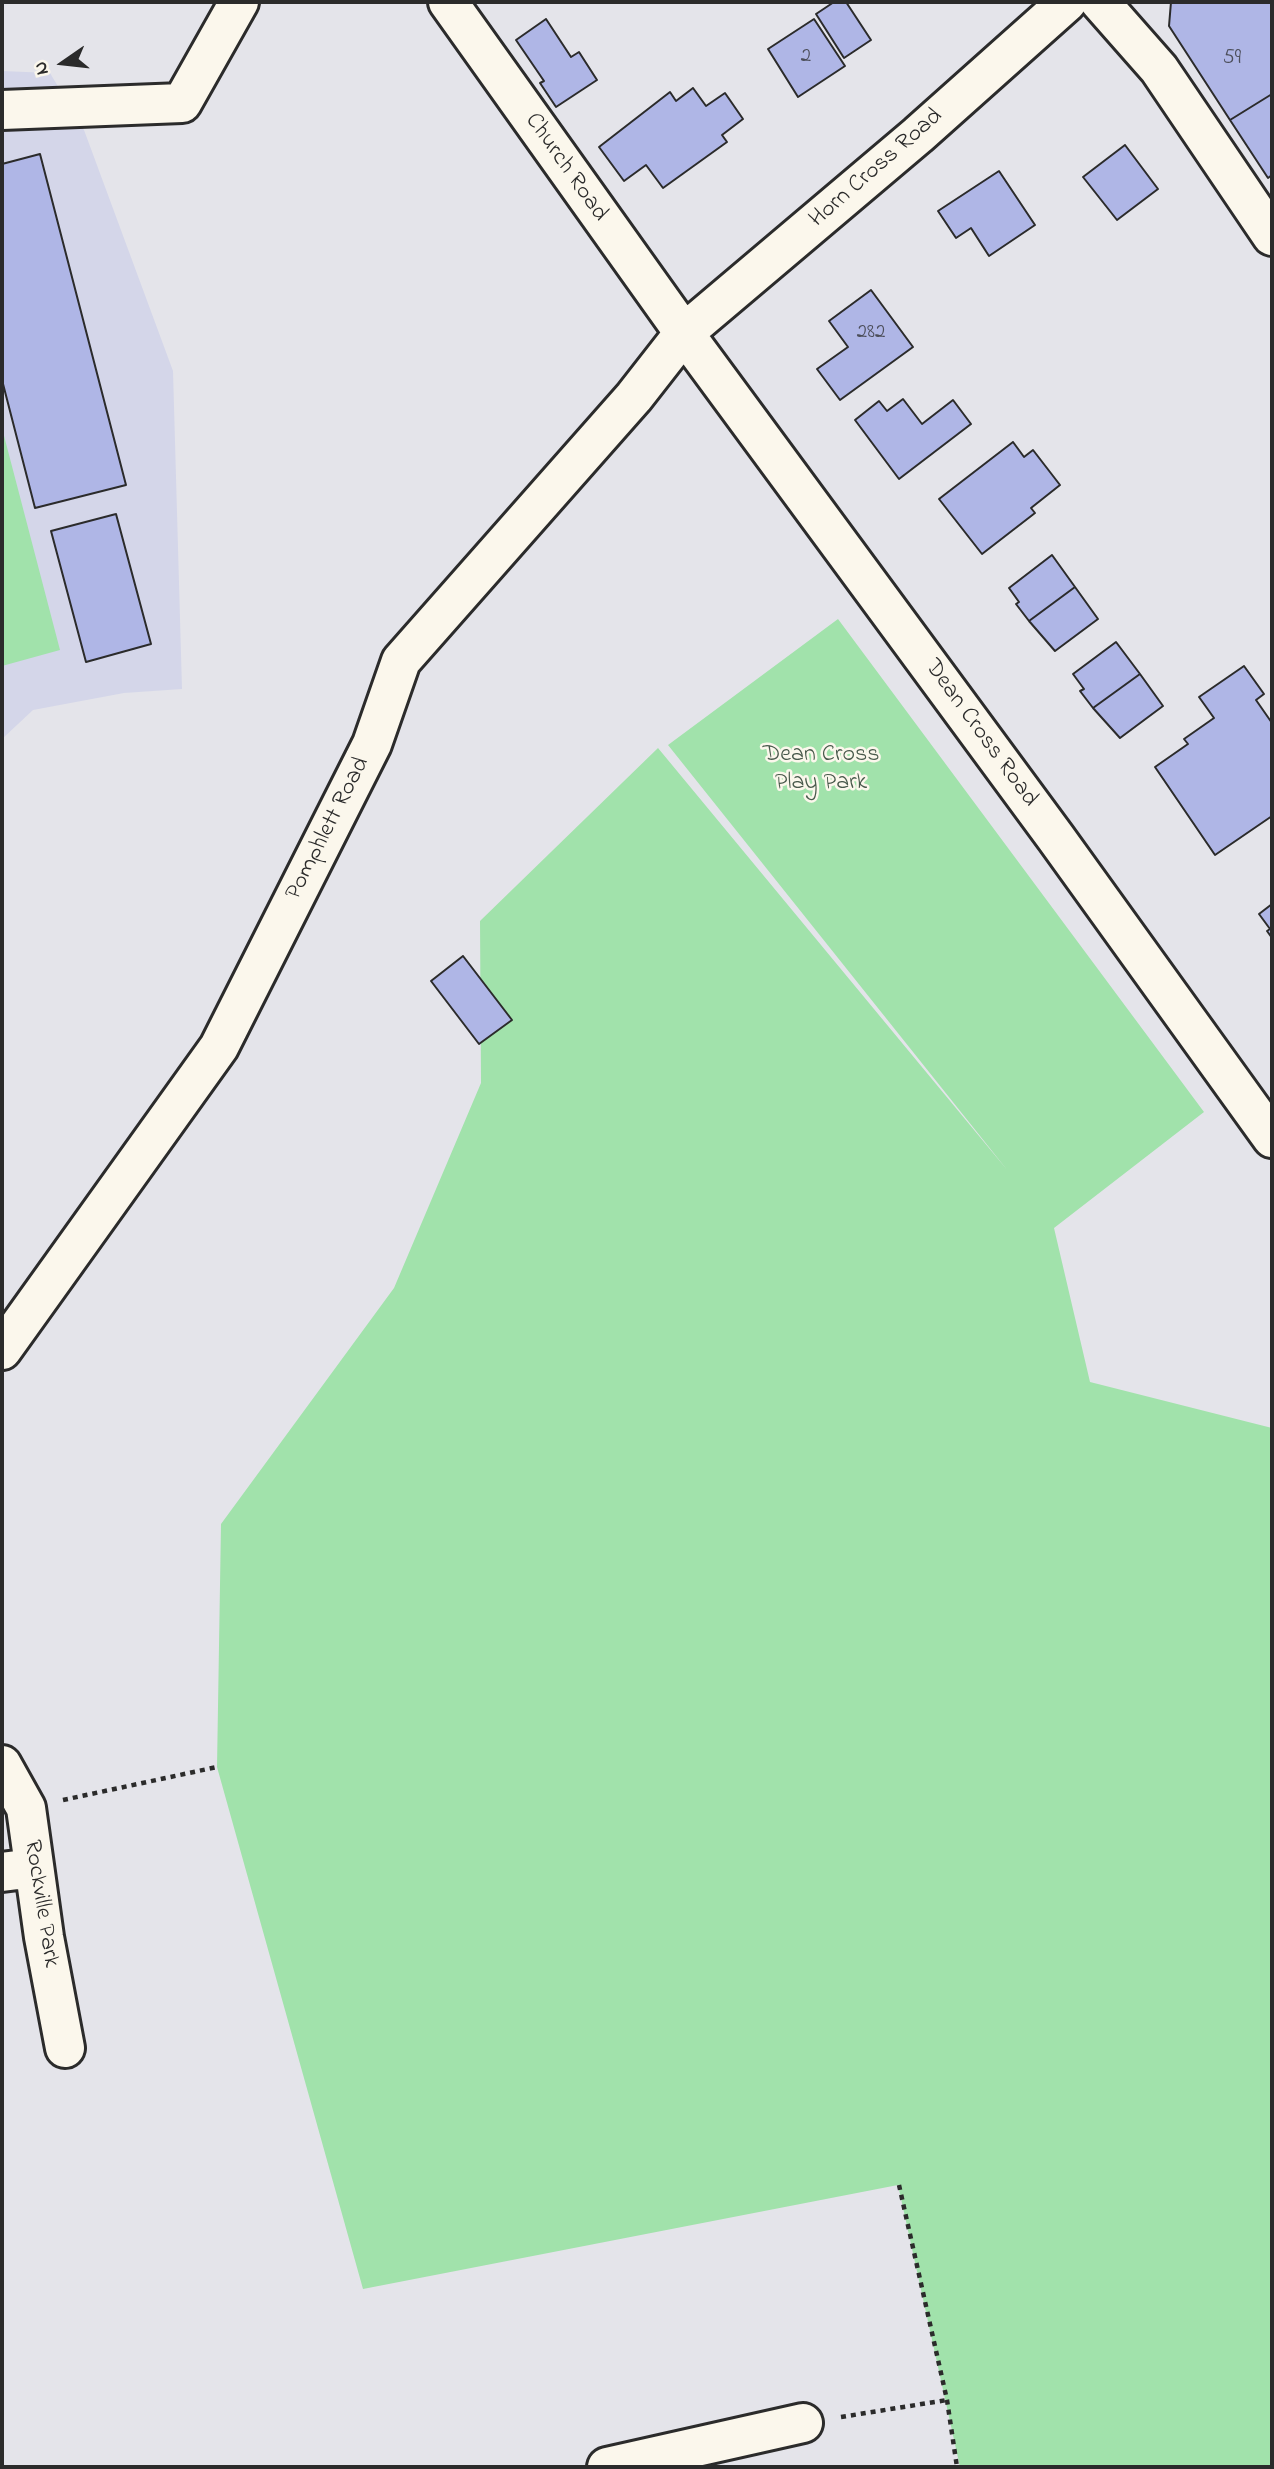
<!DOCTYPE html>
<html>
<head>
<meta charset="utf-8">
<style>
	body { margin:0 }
	#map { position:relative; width:1274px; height:2469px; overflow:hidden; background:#e4e4ea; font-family:"Indie Flower",sans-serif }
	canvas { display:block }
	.frame { position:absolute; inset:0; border:4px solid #2b2b2b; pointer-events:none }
	.north { position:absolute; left:28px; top:28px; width:70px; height:70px; -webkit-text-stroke:5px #fbf7ec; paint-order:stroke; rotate:256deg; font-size:19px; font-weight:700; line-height:28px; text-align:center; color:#2b2b2b }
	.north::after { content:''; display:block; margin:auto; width:24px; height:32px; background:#2b2b2b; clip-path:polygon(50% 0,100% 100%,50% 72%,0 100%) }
</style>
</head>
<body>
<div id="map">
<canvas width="1274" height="2469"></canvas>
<div class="frame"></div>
<div class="north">N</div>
</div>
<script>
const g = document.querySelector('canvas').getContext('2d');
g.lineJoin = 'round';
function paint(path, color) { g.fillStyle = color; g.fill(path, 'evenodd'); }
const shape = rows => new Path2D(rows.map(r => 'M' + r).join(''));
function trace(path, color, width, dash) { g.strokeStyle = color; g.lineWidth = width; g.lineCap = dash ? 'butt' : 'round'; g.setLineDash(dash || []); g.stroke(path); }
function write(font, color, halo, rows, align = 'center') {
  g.font = font + ' "Indie Flower",sans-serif'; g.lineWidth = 5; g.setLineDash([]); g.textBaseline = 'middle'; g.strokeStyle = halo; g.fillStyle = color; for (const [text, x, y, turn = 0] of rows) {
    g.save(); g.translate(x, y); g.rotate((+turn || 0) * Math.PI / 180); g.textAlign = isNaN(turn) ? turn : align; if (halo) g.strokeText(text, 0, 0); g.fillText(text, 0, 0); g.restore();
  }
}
paint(shape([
	[2,71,50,73,84,130,173,371,182,689,124,693,33,710,2,739]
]), '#d4d6e9');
paint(shape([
	[2,428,60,650,2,666],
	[838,619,1204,1112,1054,1228,1090,1382,1272,1428,1272,2467,960,2467,898,2185,363,2289,217,1767,221,1524,394,1288,481,1083,480,921,658,748,1008,1171,668,745]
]), '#a1e2ab');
const building = shape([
	[834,2,846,2,871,40,844,58,816,14,834,2],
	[1171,2,1272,2,1272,94,1230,120,1169,26,1171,2],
	[546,19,571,57,579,52,597,80,556,107,540,83,544,81,516,40,546,19],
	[814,19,845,66,798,97,768,49,814,19],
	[693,88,706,106,725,93,743,119,722,135,727,142,663,188,646,165,624,181,599,147,670,92,676,101,693,88],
	[1272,94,1272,175,1268,178,1230,120,1272,94],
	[1125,145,1158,189,1117,220,1083,177,1125,145],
	[40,154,126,485,35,508,2,380,2,164,40,154],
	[999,171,1035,225,989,256,971,228,956,238,938,211,999,171],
	[871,290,913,347,840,400,817,369,848,347,829,321,871,290],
	[903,399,922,424,953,400,971,424,899,479,855,420,879,401,887,411,903,399],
	[1013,442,1024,457,1033,450,1060,485,1031,508,1035,513,982,554,939,499,1013,442],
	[116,514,151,644,86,662,51,531,116,514],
	[1052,555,1075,587,1029,621,1016,604,1019,602,1009,588,1052,555],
	[1075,587,1098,619,1055,651,1029,621,1075,587],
	[1116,642,1140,674,1093,708,1080,691,1084,689,1073,674,1116,642],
	[1244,666,1264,694,1256,700,1272,723,1272,816,1215,855,1155,767,1188,744,1184,739,1214,718,1199,697,1244,666],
	[1140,674,1163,706,1120,738,1093,708,1140,674],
	[1272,904,1272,938,1267,931,1270,929,1259,914,1272,904],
	[463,956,512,1020,479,1044,431,981,463,956]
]);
paint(building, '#afb6e6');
trace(building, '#2b2b2b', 2);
const minor = shape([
	[448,2,684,333,1056,838,1272,1138],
	[1100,2,1159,69,1272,236],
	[2,110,182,103,239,2],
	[2,1350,219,1047,372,744,401,661,634,397,684,333,918,135,1067,2],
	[2,1765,26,1808,44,1937,65,2048],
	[2,1872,34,1868],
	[607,2467,803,2423]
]);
trace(minor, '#2b2b2b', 44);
trace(shape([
	[63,1800,217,1767],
	[899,2185,947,2400,957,2467],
	[841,2417,947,2400]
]), '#2b2b2b', 4.5, [5, 5]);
trace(minor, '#fbf7ec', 38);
write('21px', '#4c4e5a', null, [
	["2",806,58],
	["59",1232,60],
	["282",871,334]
]);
write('24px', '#2b2b2b', '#fbf7ec', [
	["Church Road",565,168,55],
	["Horn Cross Road",877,169,-41],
	["Dean Cross Road",980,734,54],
	["Pomphlett Road",329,829,-63],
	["Rockville Park",40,1904,81]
]);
write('24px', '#48594b', '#fbf7ec', [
	["Dean Cross",821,756],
	["Play Park",821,784]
]);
</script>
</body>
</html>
